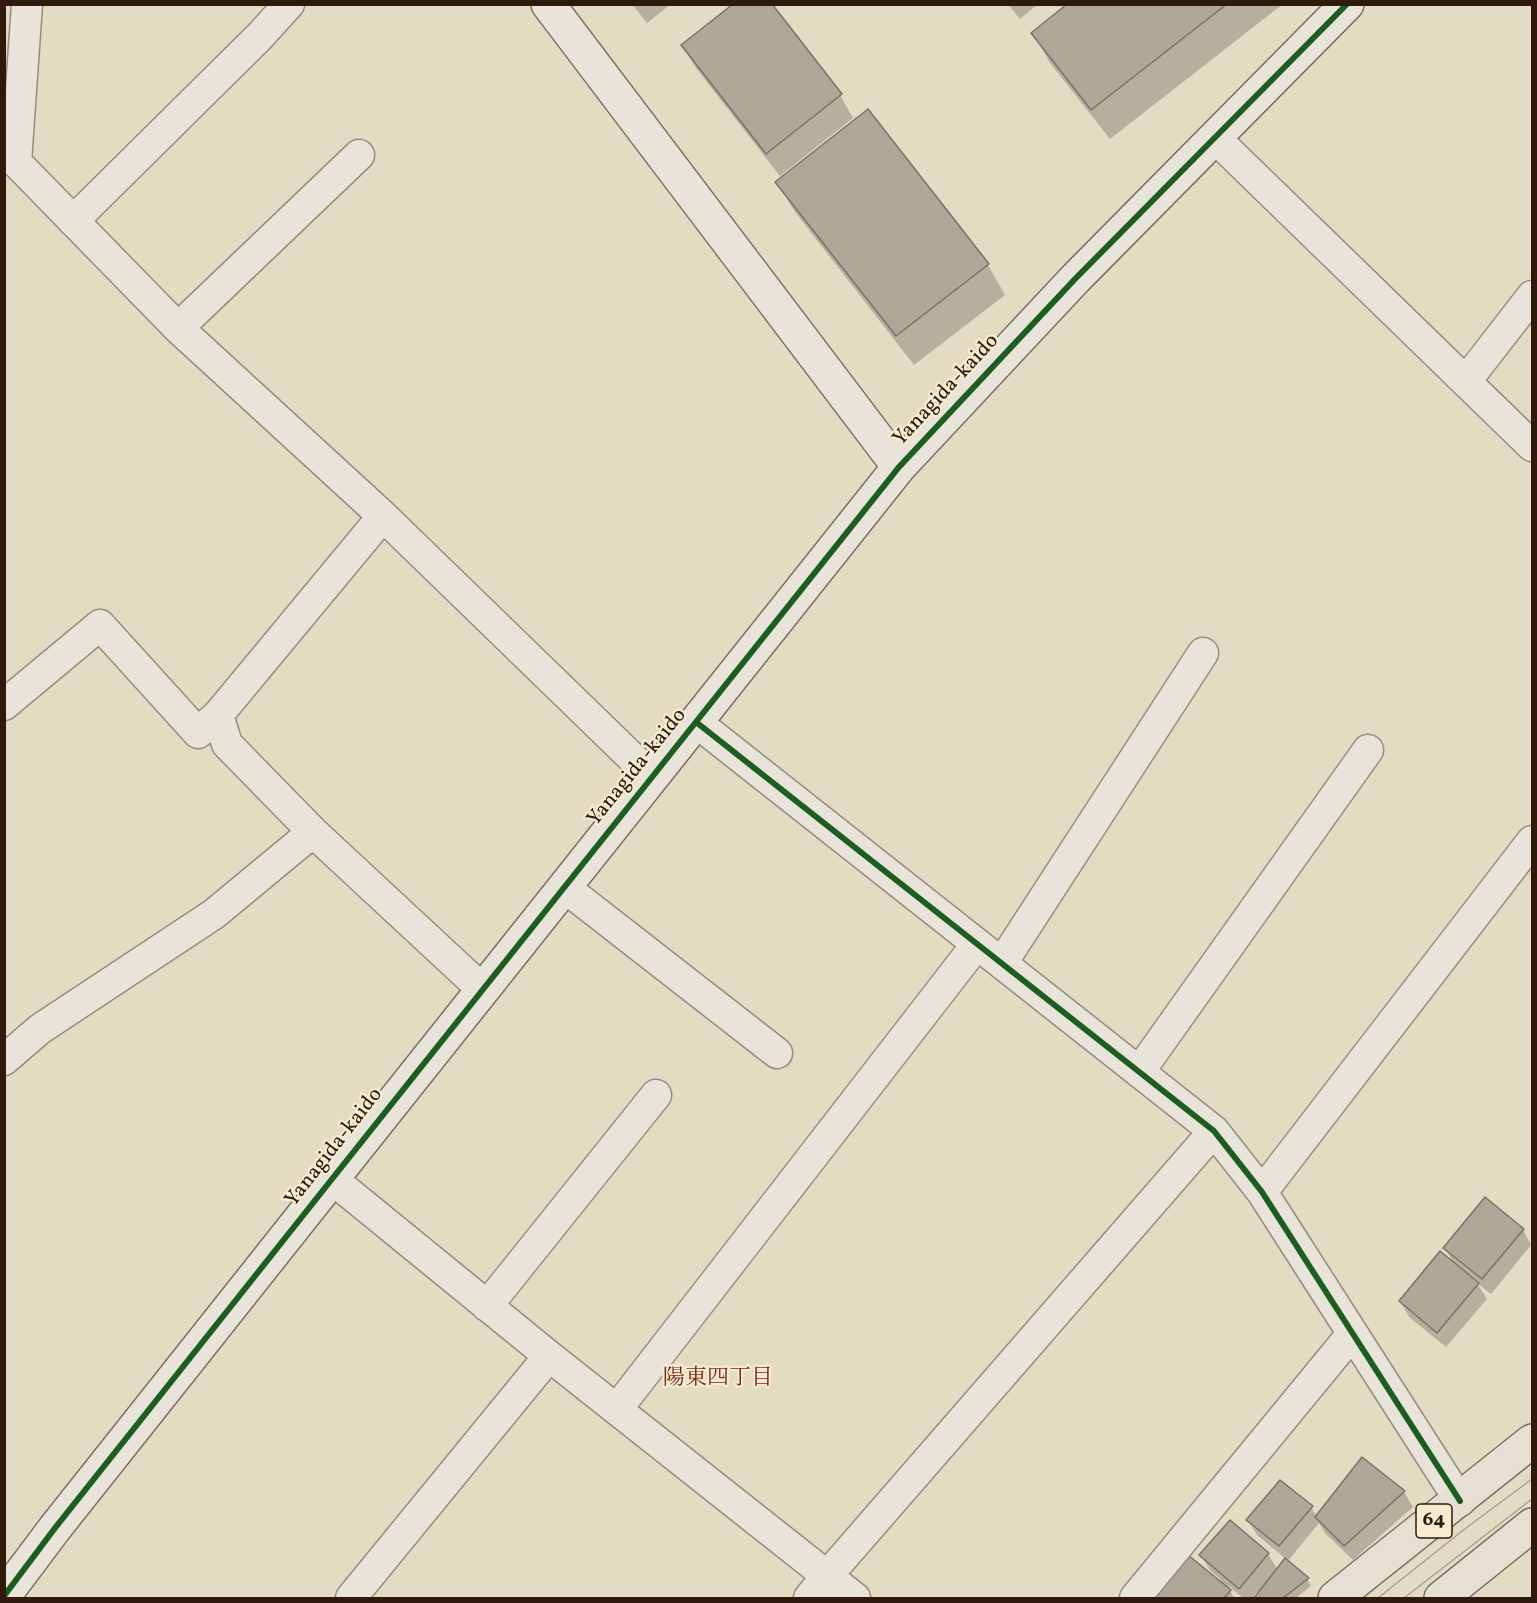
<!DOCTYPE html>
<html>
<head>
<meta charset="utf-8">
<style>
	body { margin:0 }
	#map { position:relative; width:1537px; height:1603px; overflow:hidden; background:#e4dbc3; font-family:Vollkorn,serif }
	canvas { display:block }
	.frame { position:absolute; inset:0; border:6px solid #2e190b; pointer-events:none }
</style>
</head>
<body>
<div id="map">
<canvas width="1537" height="1603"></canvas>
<div class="frame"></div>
</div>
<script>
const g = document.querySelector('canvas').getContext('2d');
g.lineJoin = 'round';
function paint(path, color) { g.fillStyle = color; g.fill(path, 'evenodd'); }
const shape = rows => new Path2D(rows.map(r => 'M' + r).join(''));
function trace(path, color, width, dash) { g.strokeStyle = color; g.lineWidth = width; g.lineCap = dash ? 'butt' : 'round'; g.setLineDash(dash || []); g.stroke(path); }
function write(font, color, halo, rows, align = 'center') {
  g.font = font + ' Vollkorn,"Noto Serif JP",serif'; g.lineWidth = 4.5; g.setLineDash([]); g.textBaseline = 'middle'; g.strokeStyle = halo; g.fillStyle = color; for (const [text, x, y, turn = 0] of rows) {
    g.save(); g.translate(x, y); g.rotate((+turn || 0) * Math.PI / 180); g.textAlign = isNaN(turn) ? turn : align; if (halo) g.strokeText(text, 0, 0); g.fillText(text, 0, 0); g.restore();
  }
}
paint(shape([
	[632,4,671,4,647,23],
	[1008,4,1038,4,1020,19],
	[1069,4,1283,4,1110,139,1050,63,1033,33],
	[683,46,840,95,853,118,780,176,696,68],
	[777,182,988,265,1005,295,914,365,795,212],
	[1523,1230,1531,1245,1491,1294,1477,1283,1487,1299,1446,1347,1409,1317,1401,1302,1454,1264,1445,1248],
	[1362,1459,1404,1492,1413,1507,1353,1560,1325,1533,1319,1523,1287,1562,1307,1579,1311,1586,1296,1598,1256,1598,1260,1593,1258,1591,1252,1598,1243,1598,1227,1585,1234,1598,1156,1598,1188,1557,1220,1583,1222,1581,1210,1570,1201,1555,1230,1522,1268,1554,1278,1570,1286,1559,1257,1535,1248,1520,1311,1507,1317,1517]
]), '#0003');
const building = shape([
	[733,4,772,4,842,94,766,154,681,45,733,4],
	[1067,4,1227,4,1091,110,1031,33,1067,4],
	[868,109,989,264,896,336,775,182,868,109],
	[1485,1197,1524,1229,1482,1279,1443,1248,1485,1197],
	[1440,1251,1479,1283,1437,1333,1399,1301,1440,1251],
	[1362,1457,1405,1491,1344,1546,1315,1517,1362,1457],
	[1280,1480,1313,1506,1279,1546,1246,1520,1280,1480],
	[1230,1520,1269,1553,1239,1589,1199,1555,1230,1520],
	[1188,1555,1231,1590,1224,1598,1154,1598,1188,1555],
	[1285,1558,1309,1578,1283,1598,1254,1598,1285,1558]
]);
paint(building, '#afa898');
trace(building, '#7a7164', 1.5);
const street = shape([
	[27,4,16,162,178,328,383,516,652,777],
	[1215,138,1532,446],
	[73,221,260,36,289,4],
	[178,328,359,155],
	[1466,381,1532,296],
	[383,516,218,715,227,744,313,832,482,989],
	[4,705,100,625,198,733,218,715],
	[696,722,1214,1131,1262,1192,1460,1501],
	[564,887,777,1053],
	[1002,963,1203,653],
	[4,1060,40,1029,214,914,313,832],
	[1139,1072,1368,750],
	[332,1179,549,1356,855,1598],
	[1262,1192,1532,841],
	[487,1306,656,1095],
	[617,1409,977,944],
	[351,1598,549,1356],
	[809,1598,827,1576,1214,1131],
	[1135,1598,1352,1334]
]);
const secondary = shape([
	[548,4,899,467],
	[4,1596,55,1528,332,1179,899,467,1075,279,1347,4]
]);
const primary = shape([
	[1335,1598,1532,1441],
	[1441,1598,1532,1525]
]);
trace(street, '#948c7d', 33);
trace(secondary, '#7a7164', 36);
trace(primary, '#7a7164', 36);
trace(street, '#e9e4d9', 30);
trace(secondary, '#e9e4d9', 33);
trace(primary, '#e6e0d2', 33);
trace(shape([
	[1378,1598,1466,1528,1532,1479],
	[1404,1598,1532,1499]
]), '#a6a095', 1.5);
trace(shape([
	[696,722,1214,1131,1262,1192,1460,1501],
	[4,1596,55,1528,332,1179,899,467,1075,279,1347,4]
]), '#1b5e20', 6);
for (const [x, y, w] of [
	[1434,1521,36]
]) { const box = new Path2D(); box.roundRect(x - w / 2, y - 17, w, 34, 4.5); g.fillStyle = '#f7ecd0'; g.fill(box); trace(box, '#2e190b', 1.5); }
write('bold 20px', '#2e190b', null, [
	["64",1434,1521]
]);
write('21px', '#2e190b', '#f7ecd0', [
	["Yanagida-kaido",947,391,-47],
	["Yanagida-kaido",638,768,-51],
	["Yanagida-kaido",335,1148,-52]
]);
write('22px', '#7a1f14', '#f7ecd0', [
	["陽東四丁目",718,1380]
]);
</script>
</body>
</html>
